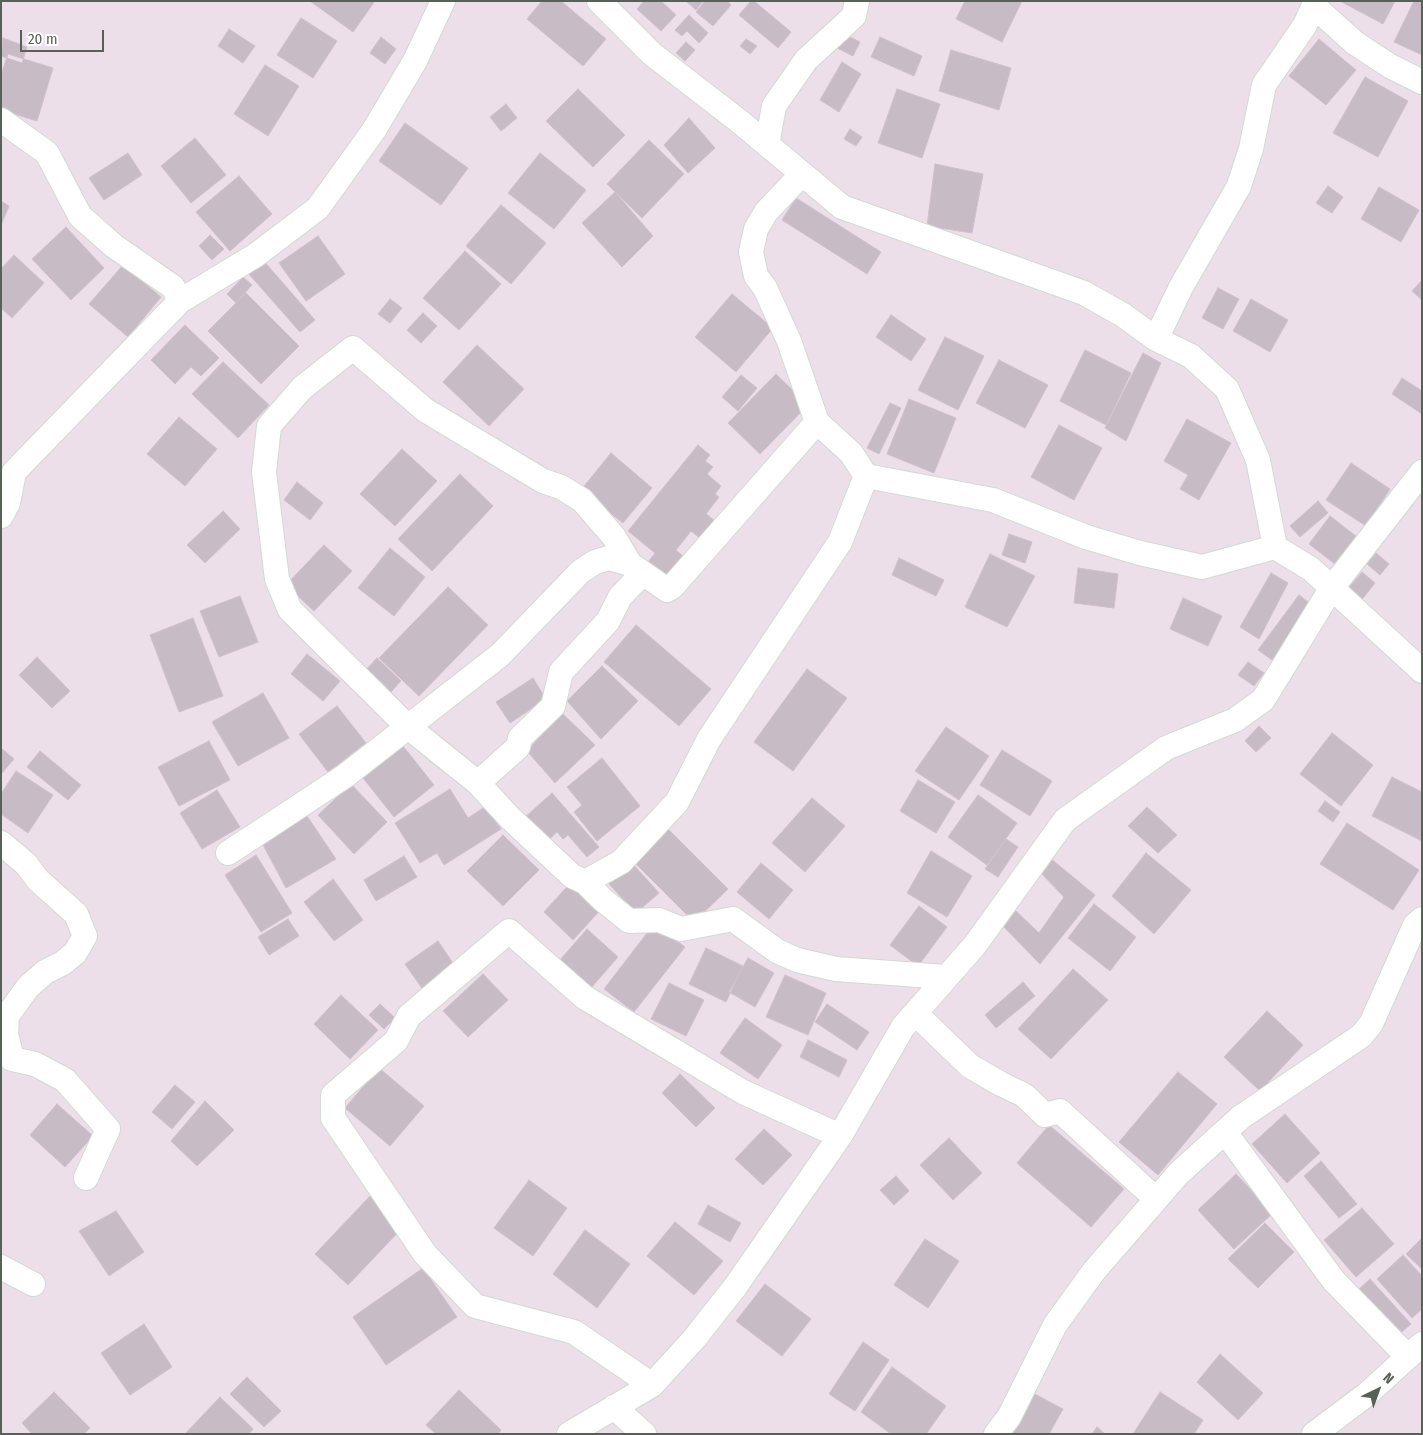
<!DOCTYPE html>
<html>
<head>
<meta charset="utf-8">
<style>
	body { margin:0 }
	#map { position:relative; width:1423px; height:1435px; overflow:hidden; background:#ecdfe9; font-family:"Fira Sans Condensed",sans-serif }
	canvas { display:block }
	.frame { position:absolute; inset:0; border:2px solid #586158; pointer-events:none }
	.north { position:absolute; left:1353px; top:1365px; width:50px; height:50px; -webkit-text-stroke:4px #fff; paint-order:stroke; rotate:42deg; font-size:14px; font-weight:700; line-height:20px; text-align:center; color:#586158 }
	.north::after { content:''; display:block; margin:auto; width:18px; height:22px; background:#586158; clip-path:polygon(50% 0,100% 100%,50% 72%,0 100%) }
	.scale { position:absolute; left:20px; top:30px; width:84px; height:22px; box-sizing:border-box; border:2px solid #586158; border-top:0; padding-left:6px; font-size:15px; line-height:18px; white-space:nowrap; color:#586158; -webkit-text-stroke:4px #fff; paint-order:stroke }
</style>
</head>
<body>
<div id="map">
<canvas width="1423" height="1435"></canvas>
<div class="frame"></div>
<div class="north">N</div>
<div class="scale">20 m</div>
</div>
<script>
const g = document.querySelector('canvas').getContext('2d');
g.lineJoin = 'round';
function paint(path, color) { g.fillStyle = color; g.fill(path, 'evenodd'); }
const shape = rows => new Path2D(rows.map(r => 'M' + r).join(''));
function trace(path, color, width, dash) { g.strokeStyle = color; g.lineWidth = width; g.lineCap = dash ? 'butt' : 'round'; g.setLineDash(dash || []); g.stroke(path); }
const building = shape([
	[310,1,375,1,353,32,310,1],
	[542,1,561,1,606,39,583,66,527,19,542,1],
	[644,1,661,1,676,15,661,31,637,9,644,1],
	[686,1,703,1,696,10,686,1],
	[705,1,727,1,731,5,713,26,696,12,705,1],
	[751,1,754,1,791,32,778,48,739,15,751,1],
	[965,1,1022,1,1002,42,956,19,965,1],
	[1340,1,1395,1,1383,24,1340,1],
	[1414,1,1422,1,1422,55,1394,42,1414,1],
	[689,15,708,33,699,43,687,31,682,36,675,30,689,15],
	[301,18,337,41,313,78,277,55,301,18],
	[229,29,255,46,243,63,218,46,229,29],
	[842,33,860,42,853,56,835,47,842,33],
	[381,37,396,49,385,64,370,53,381,37],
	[880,37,922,56,914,76,871,57,880,37],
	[3,38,27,47,22,63,1,56,3,38],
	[746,39,757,46,750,54,740,46,746,39],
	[1319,39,1356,70,1326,105,1289,76,1319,39],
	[686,42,695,50,685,61,676,53,686,42],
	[951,50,1011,68,999,110,939,91,951,50],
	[8,54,53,68,37,121,1,110,1,75,8,54],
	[842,62,861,74,839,112,820,100,842,62],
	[265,65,299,86,268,136,234,114,265,65],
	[1365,77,1408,101,1378,157,1333,133,1365,77],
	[578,89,625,135,593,167,546,121,578,89],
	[897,89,940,104,922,158,878,143,897,89],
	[506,104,517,118,501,131,490,117,506,104],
	[689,118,715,148,688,173,664,145,689,118],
	[405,123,468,168,441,205,379,161,405,123],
	[850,129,862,137,856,146,844,139,850,129],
	[195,138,226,175,191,203,161,166,195,138],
	[649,140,684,174,642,218,607,184,649,140],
	[128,153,142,175,104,200,89,178,128,153],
	[540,153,586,190,554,229,508,193,540,153],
	[935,164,983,174,972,233,927,226,935,164],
	[239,176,272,214,230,251,196,212,239,176],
	[1328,186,1343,197,1332,213,1316,203,1328,186],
	[1379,187,1419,210,1401,242,1361,219,1379,187],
	[615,192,653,236,622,267,582,223,615,192],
	[796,198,881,252,867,274,782,220,796,198],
	[1,201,9,206,1,225,1,201],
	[501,205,546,243,511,284,466,246,501,205],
	[66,227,104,268,71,300,32,259,66,227],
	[210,235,224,249,212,260,199,246,210,235],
	[318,236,345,274,306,301,279,263,318,236],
	[465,251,501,284,459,330,423,298,465,251],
	[14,255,44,283,12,318,1,308,1,269,14,255],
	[263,260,315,320,300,332,248,273,263,260],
	[123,265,161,297,128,337,89,304,123,265],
	[243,277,252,285,236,303,227,294,243,277],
	[1422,280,1422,300,1412,291,1422,280],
	[1218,288,1239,299,1223,329,1202,318,1218,288],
	[246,293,299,346,261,384,208,331,246,293],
	[732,294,773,328,736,372,695,337,732,294],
	[390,299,402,308,390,323,378,314,390,299],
	[1251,299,1288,320,1270,352,1233,331,1251,299],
	[423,313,437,326,421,343,407,330,423,313],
	[891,315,926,339,911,361,876,337,891,315],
	[185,325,219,358,201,376,191,367,175,384,151,360,185,325],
	[945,337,984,356,958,410,918,390,945,337],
	[477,345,524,389,489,426,443,382,477,345],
	[1085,350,1131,373,1106,425,1060,401,1085,350],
	[1143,353,1161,363,1126,441,1105,428,1143,353],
	[999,360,1048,385,1025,428,976,403,999,360],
	[223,362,269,405,238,438,192,394,223,362],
	[776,374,808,405,760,454,728,423,776,374],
	[741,375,757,388,738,411,722,397,741,375],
	[1402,378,1422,391,1422,414,1392,394,1402,378],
	[909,399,956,418,934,473,887,454,909,399],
	[890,403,901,408,879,454,867,448,890,403],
	[179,417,217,449,185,486,147,454,179,417],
	[1187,419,1231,443,1199,500,1180,489,1188,475,1164,461,1187,419],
	[1059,425,1102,448,1074,500,1031,477,1059,425],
	[698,445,710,455,705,461,713,467,707,474,721,486,715,494,719,497,706,514,715,521,701,539,691,531,676,550,686,559,666,584,645,566,655,553,628,531,698,445],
	[402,449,437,481,395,526,360,494,402,449],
	[611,453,652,488,623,523,581,490,611,453],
	[1351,463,1390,489,1366,526,1326,500,1351,463],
	[460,474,493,506,432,571,398,539,460,474],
	[297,482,323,503,310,520,284,500,297,482],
	[1318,501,1328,513,1300,537,1290,526,1318,501],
	[223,511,240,529,205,563,187,545,223,511],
	[1330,516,1361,540,1340,568,1309,544,1330,516],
	[1009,534,1032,542,1025,563,1002,555,1009,534],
	[324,545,352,571,314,611,286,585,324,545],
	[390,548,425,577,394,616,358,588,390,548],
	[1376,553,1389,564,1380,575,1367,564,1376,553],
	[990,554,1035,576,1007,627,965,607,990,554],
	[899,558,944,580,936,596,892,575,899,558],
	[1078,568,1118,574,1114,608,1074,603,1078,568],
	[1362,572,1375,583,1360,602,1346,591,1362,572],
	[1271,573,1288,583,1259,639,1240,627,1271,573],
	[448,587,488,625,419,696,379,658,448,587],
	[1299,595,1316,608,1275,662,1258,650,1299,595],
	[240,596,258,642,219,657,200,611,240,596],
	[1183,598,1222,616,1208,646,1170,629,1183,598],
	[193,618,223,696,179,712,150,635,193,618],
	[636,625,711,689,679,726,604,662,636,625],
	[307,654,340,681,323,701,291,674,307,654],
	[37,657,70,691,52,708,19,675,37,657],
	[377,658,401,681,389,694,365,671,377,658],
	[1248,662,1264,673,1254,686,1238,675,1248,662],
	[602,666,638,701,601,739,567,701,602,666],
	[807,669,847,698,793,771,754,742,807,669],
	[533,678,546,699,510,723,496,702,533,678],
	[263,693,289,738,238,766,212,722,263,693],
	[337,706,366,743,328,772,299,734,337,706],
	[562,713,595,745,555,783,527,751,562,713],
	[1259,726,1271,738,1256,752,1245,741,1259,726],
	[946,727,989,756,959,800,915,771,946,727],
	[1332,733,1373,765,1341,806,1300,774,1332,733],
	[209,741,230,780,179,806,158,767,209,741],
	[403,746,434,785,394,817,363,778,403,746],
	[1,748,14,759,1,774,1,748],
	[1002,750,1052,781,1030,816,980,785,1002,750],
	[40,751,81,785,68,800,27,767,40,751],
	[602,758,640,806,597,841,574,812,582,805,567,787,602,758],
	[16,771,53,795,28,833,1,814,1,794,16,771],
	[1392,777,1422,792,1422,841,1372,816,1392,777],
	[918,780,955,802,936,833,900,811,918,780],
	[351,784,387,822,354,854,318,815,351,784],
	[450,789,468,818,486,806,501,829,444,865,437,853,420,863,395,823,450,789],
	[217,790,240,827,202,849,180,813,217,790],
	[552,793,599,847,587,857,568,835,563,839,557,832,543,845,522,820,552,793],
	[978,795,1017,823,987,865,948,837,978,795],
	[812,798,845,826,805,872,772,843,812,798],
	[1325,801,1340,812,1333,822,1318,811,1325,801],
	[1147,807,1177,835,1158,853,1128,826,1147,807],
	[305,813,336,859,286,888,262,843,305,813],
	[1347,823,1419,870,1393,910,1320,864,1347,823],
	[666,827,728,889,694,922,633,861,666,827],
	[503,835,539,870,503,906,467,871,503,835],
	[1006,839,1018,847,998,877,985,869,1006,839],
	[931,851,972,876,947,917,907,893,931,851],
	[1146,853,1191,890,1154,934,1112,896,1146,853],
	[256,855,292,913,261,932,225,875,256,855],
	[404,856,417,877,376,901,364,880,404,856],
	[1050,858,1095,895,1040,964,1002,925,1016,911,1039,933,1064,897,1040,872,1050,858],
	[632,863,659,893,636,913,609,884,632,863],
	[761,863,793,890,769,919,737,892,761,863],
	[333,879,363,920,334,941,304,902,333,879],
	[574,879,604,906,573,940,544,912,574,879],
	[1094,904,1136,937,1110,971,1068,938,1094,904],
	[919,906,947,927,918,966,890,945,919,906],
	[288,919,299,936,269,955,258,937,288,919],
	[654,924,685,947,634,1012,604,989,654,924],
	[587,929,618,957,591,988,560,960,587,929],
	[438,941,457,969,424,991,405,964,438,941],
	[706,948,743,966,726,1002,689,984,706,948],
	[748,958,774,973,755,1007,729,992,748,958],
	[1073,969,1108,1000,1051,1059,1018,1029,1073,969],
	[483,974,508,1000,468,1037,443,1011,483,974],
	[785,975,826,993,808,1035,766,1017,785,975],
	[1023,982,1035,996,996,1028,985,1015,1023,982],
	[669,983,704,1000,686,1036,651,1019,669,983],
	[341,995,378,1030,350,1059,314,1024,341,995],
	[380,1004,395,1018,384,1029,369,1015,380,1004],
	[827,1004,869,1032,857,1050,815,1022,827,1004],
	[1267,1011,1303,1045,1260,1091,1224,1057,1267,1011],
	[745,1018,782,1045,758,1079,720,1053,745,1018],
	[808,1040,847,1060,839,1077,800,1057,808,1040],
	[379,1068,424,1106,390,1146,345,1108,379,1068],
	[1178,1072,1217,1104,1158,1175,1119,1142,1178,1072],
	[680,1074,715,1108,696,1127,662,1093,680,1074],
	[175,1085,195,1102,172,1129,152,1112,175,1085],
	[205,1101,234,1130,197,1166,171,1141,205,1101],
	[57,1104,93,1136,65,1167,30,1135,57,1104],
	[1285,1114,1320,1153,1287,1183,1252,1144,1285,1114],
	[1049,1125,1124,1189,1091,1227,1017,1163,1049,1125],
	[764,1129,792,1155,763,1185,735,1159,764,1129],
	[949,1138,982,1173,953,1200,920,1165,949,1138],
	[1321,1161,1357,1204,1339,1218,1304,1176,1321,1161],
	[1236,1174,1273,1213,1234,1249,1198,1210,1236,1174],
	[896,1176,909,1191,894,1205,880,1190,896,1176],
	[529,1180,567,1208,533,1256,494,1228,529,1180],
	[372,1194,405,1225,348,1285,315,1254,372,1194],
	[708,1205,741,1223,730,1242,698,1224,708,1205],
	[1362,1208,1394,1244,1356,1277,1324,1240,1362,1208],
	[116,1211,144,1252,109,1276,79,1231,116,1211],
	[675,1222,723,1261,694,1295,647,1256,675,1222],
	[1265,1223,1294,1252,1258,1288,1228,1259,1265,1223],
	[585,1230,630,1264,597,1308,553,1274,585,1230],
	[1422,1238,1422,1269,1406,1254,1422,1238],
	[925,1239,959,1261,928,1308,894,1285,925,1239],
	[1403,1255,1422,1276,1422,1309,1412,1318,1377,1279,1403,1255],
	[423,1268,457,1317,386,1365,353,1317,423,1268],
	[1370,1279,1411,1324,1397,1336,1357,1291,1370,1279],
	[765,1284,811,1319,782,1356,736,1321,765,1284],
	[144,1324,172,1367,130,1395,101,1353,144,1324],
	[863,1342,889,1360,855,1411,829,1394,863,1342],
	[1220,1354,1263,1393,1238,1420,1197,1382,1220,1354],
	[892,1367,946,1406,926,1434,891,1434,861,1412,892,1367],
	[247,1377,281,1411,264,1427,230,1394,247,1377],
	[459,1390,501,1430,498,1434,436,1434,426,1425,459,1390],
	[1029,1391,1063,1409,1049,1434,1012,1434,1007,1431,1029,1391],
	[54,1392,90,1428,84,1434,32,1434,22,1423,54,1392],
	[1160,1392,1203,1420,1194,1434,1133,1434,1160,1392],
	[220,1397,253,1429,249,1434,185,1434,220,1397],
	[1097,1427,1105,1434,1092,1434,1097,1427]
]);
paint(building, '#c7bcc5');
trace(building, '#d1bece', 1);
const minor = shape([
	[599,1,652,54,739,121,842,207,1084,293,1123,315,1156,339,1191,356,1227,389,1258,460,1275,547,1311,569,1422,671],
	[1315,7,1355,43,1390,66,1422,82],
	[1,120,47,153,80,216,114,246,173,287,180,301],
	[767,145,774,106,806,60,854,16,857,1],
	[802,174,766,212,756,229,751,252,756,276,765,288,789,341,817,422,851,453,866,476,993,500,1086,537,1140,553,1202,567,1275,547],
	[1156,339,1181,287,1239,186,1251,149,1264,85,1305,25,1316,1],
	[1,516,8,503,14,472,180,301,256,255,318,208,374,130,415,61,443,1],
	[630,564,614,537,582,500,561,487,543,481,425,410,353,348,302,388,269,426,264,472,277,579,290,610,407,726,478,783,509,817,572,876,585,882,602,899,629,921,659,920,681,929,733,919,777,951,797,960,836,969,946,977],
	[478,783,518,747,520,738,553,706,561,672,608,621,620,597,643,573],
	[1,843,26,864,38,880,76,914,85,936,75,953,63,963,45,972,28,987,7,1016,6,1034,12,1059,35,1064,65,1080,108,1129,86,1178],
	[228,853,345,776,500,655,580,572,595,562,609,558,630,564,667,590,672,587,817,422],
	[585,882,621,862,677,802,709,739,840,542,866,476],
	[915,1013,970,1066,1001,1084,1024,1095,1045,1115,1060,1111,1156,1199],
	[1225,1132,1334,1281,1408,1357],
	[1,1267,33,1284],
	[652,1385,574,1332,475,1306,425,1254,333,1118,333,1095,396,1041,409,1016,509,931,584,997,743,1092,840,1136],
	[614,1407,644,1434],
	[569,1434,652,1385,694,1339,735,1287,840,1136,903,1027,975,945,1065,820,1166,748,1235,720,1263,700,1331,589,1422,472],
	[996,1434,1009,1417,1055,1325,1094,1271,1179,1173,1241,1117,1361,1036,1371,1024,1415,925,1422,919],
	[1314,1434,1366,1395,1422,1344]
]);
trace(minor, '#d2dad3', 26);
trace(minor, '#fff', 24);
</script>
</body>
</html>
